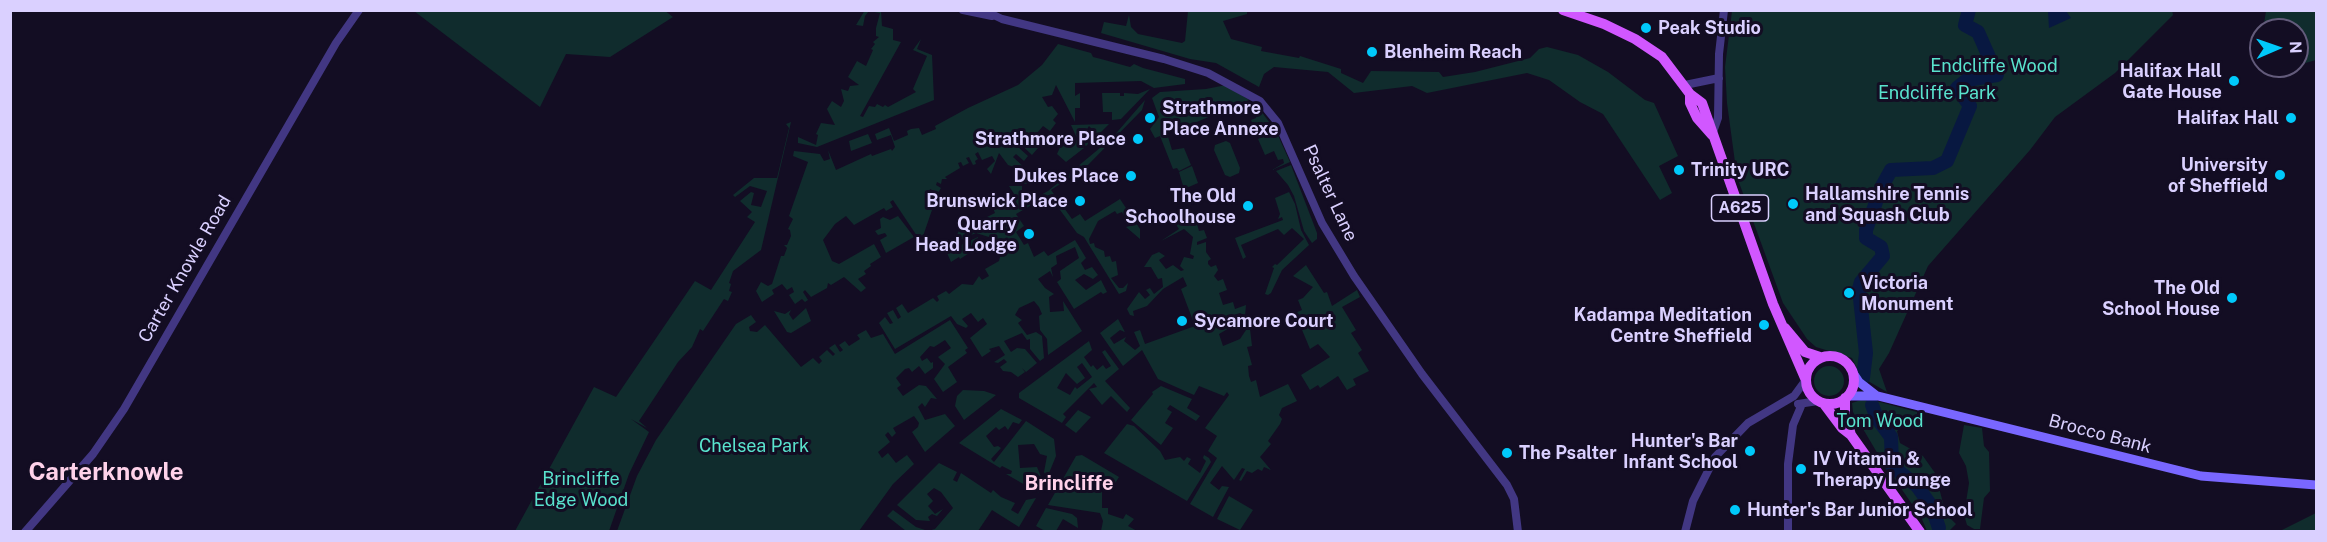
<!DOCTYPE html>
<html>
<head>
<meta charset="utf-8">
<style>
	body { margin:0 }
	#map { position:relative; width:2327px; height:542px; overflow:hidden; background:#130d23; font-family:"Public Sans",sans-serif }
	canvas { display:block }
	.frame { position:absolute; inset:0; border:12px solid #dad0ff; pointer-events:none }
	.north { position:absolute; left:2249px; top:18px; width:60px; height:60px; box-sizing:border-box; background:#130d23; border:2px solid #635b7b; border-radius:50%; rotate:88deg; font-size:16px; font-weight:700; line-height:24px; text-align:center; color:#dad0ff }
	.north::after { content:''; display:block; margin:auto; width:21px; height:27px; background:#00c9fb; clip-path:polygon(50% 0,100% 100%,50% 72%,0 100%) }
</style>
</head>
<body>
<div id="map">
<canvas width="2327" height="542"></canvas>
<div class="frame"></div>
<div class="north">N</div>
</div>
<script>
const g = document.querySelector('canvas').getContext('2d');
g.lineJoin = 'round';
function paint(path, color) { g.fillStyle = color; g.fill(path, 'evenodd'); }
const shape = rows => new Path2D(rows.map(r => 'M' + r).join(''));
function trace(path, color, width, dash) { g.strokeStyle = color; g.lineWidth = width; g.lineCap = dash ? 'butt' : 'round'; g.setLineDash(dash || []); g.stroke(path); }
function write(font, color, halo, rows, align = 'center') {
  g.font = font + ' "Public Sans",sans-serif'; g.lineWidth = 6; g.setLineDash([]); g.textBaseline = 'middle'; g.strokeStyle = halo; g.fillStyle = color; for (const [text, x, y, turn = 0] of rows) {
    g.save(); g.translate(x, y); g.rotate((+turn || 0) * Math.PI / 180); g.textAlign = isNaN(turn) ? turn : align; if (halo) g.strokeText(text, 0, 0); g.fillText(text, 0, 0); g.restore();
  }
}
paint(shape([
	[664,10,673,17,610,57,566,54,540,107,414,11],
	[865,10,881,11,882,26,893,29,893,40,901,42,860,116,863,117,869,106,875,107,877,104,883,107,885,105,888,107,916,92,913,89,927,56,913,50,921,39,917,49,932,55,934,100,817,147,798,143,798,137,816,145,818,135,816,134,821,123,835,125,827,109,832,101,841,107,844,101,841,89,848,91,850,86,859,85,848,77,857,61,866,66,873,50,871,49,875,44,873,42,879,37,876,36,876,28,880,13,869,11,865,16,863,26,856,25],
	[2172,10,2173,15,2115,73,2055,117,2030,150,1928,266,1889,353,1879,369,1887,392,1861,377,1852,358,1816,347,1807,339,1783,303,1737,177,1727,103,1725,67,1732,11],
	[1188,11,1247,11,1247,14,1223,21,1231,39,1262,47,1261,51,1299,58,1300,56,1341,69,1341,73,1363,83,1371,71,1439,72,1443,77,1475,72,1530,58,1539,49,1547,47,1578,55,1608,72,1645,100,1654,103,1678,156,1659,166,1672,193,1660,200,1603,114,1580,102,1549,80,1527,73,1427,93,1412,86,1354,93,1328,72,1274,67,1264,74,1259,87,1216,63,1190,59,1101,33,1104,22,1126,26,1129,15,1131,27,1138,34,1182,43,1185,41],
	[2266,11,2316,11,2316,60,2302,64,2306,44,2297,37,2297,30,2263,30],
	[1058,44,1091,53,1093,57,1101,59,1130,67,1134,64,1143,68,1185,79,1185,84,1154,88,1141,81,1075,83,1075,96,1080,93,1080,108,1075,108,1075,122,1056,85,1052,95,1042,97,1048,107,1052,106,1058,114,1053,120,1056,123,1050,131,1043,126,1037,133,1037,141,1027,132,1024,135,1038,148,1032,155,1011,135,1008,138,1028,156,1024,161,1016,154,1013,157,1041,183,1021,184,1021,179,1016,179,1015,175,1017,173,1014,167,1008,165,999,153,991,174,987,169,995,161,992,156,982,160,978,152,975,154,978,159,975,161,976,164,973,165,969,157,966,158,969,163,963,166,961,162,958,163,960,168,945,177,947,179,942,179,941,184,937,182,936,185,941,188,938,193,930,189,929,192,935,196,930,205,933,207,921,242,893,200,890,202,893,207,886,211,884,208,854,225,846,216,835,224,823,240,832,261,839,264,874,244,881,257,870,264,871,266,864,271,866,274,858,279,866,288,861,292,844,277,831,285,828,283,827,288,811,297,805,290,803,292,808,300,805,302,802,299,795,304,789,295,794,292,792,287,787,290,782,284,772,290,774,294,762,302,756,291,761,282,768,286,772,284,781,256,784,256,787,248,784,245,787,245,791,236,790,230,788,229,793,219,789,216,808,162,793,156,794,151,820,154,824,161,830,159,828,150,836,170,871,154,872,156,891,149,892,151,895,147,891,135,877,140,875,134,889,128,894,141,908,135,907,131,911,129,919,128,922,135,936,129,935,126,968,108,1018,85,1042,65],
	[1226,85,1249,100,1180,129,1181,136,1174,127,1166,130,1172,150,1184,148,1191,165,1179,171,1177,168,1173,169,1160,136,1155,138,1150,129,1159,117,1152,98,1160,92,1206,89],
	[1150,89,1121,119,1112,120,1112,112,1103,112,1102,93,1120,93,1120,96,1124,96,1124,93,1138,94],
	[1145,100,1142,110,1085,168,1051,190,1072,219,1080,214,1085,221,1120,199,1140,229,1140,239,1126,227,1133,225,1128,214,1124,216,1122,212,1117,214,1115,211,1098,221,1089,239,1090,244,1094,243,1095,247,1104,251,1105,257,1110,256,1112,262,1116,261,1118,275,1111,278,1119,288,1123,288,1128,283,1126,291,1119,294,1084,237,1077,233,1049,195,1016,214,1024,226,1016,232,1024,245,1028,243,1034,257,1044,251,1048,256,1075,240,1086,258,1081,263,1085,270,1092,267,1098,275,1093,279,1084,274,1075,280,1086,290,1101,280,1107,292,1103,294,1101,292,1074,309,1057,282,1061,279,1060,271,1079,258,1075,247,1056,256,1057,264,1051,268,1053,277,1050,271,1038,279,1045,288,1054,294,1049,297,1050,312,1064,311,1063,301,1082,331,1048,355,1047,339,1040,330,1039,316,1042,314,1039,307,1034,301,1019,308,1015,315,1022,320,1018,323,1027,335,1036,332,1042,336,1044,358,1040,361,1030,349,1030,339,1027,340,1022,333,1004,341,1011,352,1017,348,1025,349,1037,363,1026,372,1022,368,1025,372,1018,377,1011,372,1003,371,1000,367,1007,362,1004,359,998,363,994,362,1005,355,999,346,989,349,991,351,982,357,970,338,987,324,983,318,978,322,971,313,962,319,968,326,966,328,957,324,951,316,895,349,879,323,885,317,890,324,893,323,887,313,893,310,898,319,901,317,896,308,902,304,908,313,933,298,937,302,939,300,937,296,946,291,949,294,962,284,973,285,979,276,982,280,989,276,985,269,999,261,1000,257,996,245,989,237,976,233,953,243,966,216,974,229,976,228,973,223,983,218,988,221,987,217,995,213,993,208,1007,199,1009,201,1016,197,1009,186,1022,186,1022,193,1028,199,1024,202,1030,201,1048,191,1112,138],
	[1258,107,1275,130,1258,137,1251,120,1256,118],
	[791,122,761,250,733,271,729,283,731,284,729,291,732,292,728,301,724,299,703,331,700,329,692,347,678,362,639,421,647,428,631,419,649,432,629,474,609,531,515,531,594,387,616,397,695,281,711,290,755,222,747,217,752,212,740,201,751,192,754,193,751,205,761,207,767,191,750,186,735,197,733,195,754,178,777,178,789,128,786,124],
	[1109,124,1098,135,1089,126,1086,131,1082,128,1076,134,1084,143,1093,134,1095,137,1086,146,1076,136,1071,125],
	[1276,131,1290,162,1272,170,1284,163,1283,159,1278,160,1274,151,1265,155,1258,139],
	[1069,132,1084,148,1066,162,1057,154,1062,143,1061,141],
	[868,134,872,143,851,151,849,141],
	[1226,141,1230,143,1240,168,1239,173,1230,177,1225,175,1214,150,1215,145],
	[1291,165,1317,233,1317,239,1312,243,1304,231,1294,196,1288,185,1276,171],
	[1192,166,1198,183,1184,189,1179,172],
	[1289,192,1295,204,1301,230,1309,245,1282,270,1271,293,1268,295,1265,294,1274,268,1272,267,1275,264,1277,265,1304,239,1292,228,1284,235,1278,229,1241,245,1246,257,1243,259,1235,238,1283,220,1282,217,1278,219,1280,214,1275,198],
	[1189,210,1192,216,1198,214,1201,222,1197,224,1199,231,1204,230,1207,238,1197,242,1197,245,1206,242,1206,252,1211,259,1208,261,1208,264,1211,267,1216,265,1218,270,1214,276,1218,281,1223,279,1227,290,1219,293,1223,305,1233,302,1235,309,1246,305,1245,316,1240,313,1228,317,1231,327,1219,334,1223,346,1240,339,1246,330,1250,329,1252,346,1247,347,1252,365,1248,366,1249,376,1251,382,1256,380,1260,397,1288,384,1297,401,1282,408,1279,415,1282,419,1280,424,1268,441,1271,444,1260,457,1271,470,1264,467,1262,471,1258,469,1252,473,1247,471,1241,481,1239,480,1245,469,1242,468,1234,480,1222,466,1210,483,1219,490,1222,486,1229,487,1213,517,1190,504,1217,458,1208,451,1217,436,1205,428,1229,395,1227,392,1224,396,1199,386,1194,395,1158,379,1142,350,1123,366,1100,333,1118,319,1125,332,1120,330,1110,338,1114,344,1126,337,1124,341,1135,350,1140,346,1134,332,1140,330,1145,344,1195,326,1181,289,1187,286,1183,277,1163,289,1147,306,1133,311,1134,316,1130,315,1127,309,1139,292,1145,299,1150,295,1146,290,1150,288,1154,294,1163,287,1162,278,1158,279,1151,267,1144,267,1152,255,1159,252,1165,256,1159,260,1166,269,1173,265,1181,271,1184,270,1180,266,1184,257,1193,259,1194,256,1190,254,1193,237,1184,229,1161,241,1179,229,1173,220],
	[898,216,914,237,886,253,880,240,887,236,885,233,878,235,875,231,881,228,880,219,883,217,890,220],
	[978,237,977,248,960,259,959,257,951,262,947,253,950,250],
	[1306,265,1324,293,1327,292,1332,306,1357,290,1360,297,1342,307,1356,330,1351,333,1362,350,1358,353,1369,371,1353,379,1356,385,1347,390,1338,376,1320,388,1318,385,1310,390,1301,375,1330,357,1318,344,1310,349,1295,313,1302,310,1298,300,1303,298,1313,287,1293,276],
	[806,308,811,321,791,333,787,332,774,311,785,314,791,310,789,314,793,320],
	[751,315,756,322,749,327,750,331,757,332,765,325,801,367,813,358,819,364,822,361,819,357,827,350,833,356,835,354,829,348,835,344,840,352,843,350,839,345,845,341,849,346,860,339,857,335,866,330,871,338,883,334,895,354,950,320,968,348,965,350,967,353,948,367,957,382,943,392,934,379,945,364,938,357,951,348,945,340,934,347,930,346,920,357,922,361,927,358,931,363,933,362,933,368,925,374,919,366,912,372,909,368,905,369,896,378,901,385,897,388,903,396,919,385,926,386,937,399,931,398,925,407,922,403,918,407,925,420,945,414,955,426,925,452,912,432,918,427,919,423,914,416,893,428,896,433,892,437,888,432,885,435,890,442,878,452,882,458,888,453,896,463,907,455,914,464,893,484,859,531,617,531,637,476,656,440,736,324],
	[1089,341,1092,350,1084,357,1091,367,1093,365,1097,370,1103,365,1106,369,1111,366,1102,352,1105,350,1119,369,1105,381,1130,408,1127,412,1111,396,1102,405,1089,389,1097,387,1094,383,1063,414,1066,417,1062,423,1019,398,1019,393],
	[1082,363,1092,377,1077,389,1075,387,1070,395,1057,388,1066,373,1077,384,1085,378,1077,367],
	'1814 381a15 15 0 1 1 30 0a15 15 0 1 1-30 0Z',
	[1161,386,1192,399,1187,408,1200,416,1196,421,1170,405,1167,409,1172,412,1165,423,1173,428,1161,445,1131,420,1153,394,1152,392],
	[963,390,984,391,996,395,964,420,955,406,957,396],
	[1861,400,1876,401,1917,412,1917,422,1906,425,1897,431,1900,443,1923,456,1935,473,1946,514,1956,524,1949,531,1927,531,1921,517,1882,461,1853,412,1852,403],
	[1001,409,1022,420,1019,424,1013,422,1008,430,1005,426,999,430,996,427,986,436,994,447,998,446,1001,448,991,459,994,462,1026,421,1054,439,1056,456,1047,478,1044,472,1047,456,1040,454,1034,444,1018,445,1020,468,1037,467,1044,484,1039,493,1006,474,1011,474,1012,471,1002,466,1000,468,959,443],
	[1078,410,1091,417,1076,433,1065,425],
	[1127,424,1134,426,1160,451,1165,460,1180,457,1184,461,1187,457,1191,459,1188,464,1200,473,1206,461,1203,458,1204,455,1209,458,1211,462,1187,501,1104,453],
	[1964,425,1982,428,1984,446,1989,452,1990,491,1984,498,1980,529,1974,529,1967,525,1964,515,1969,483,1966,466,1959,453],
	[1082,455,1119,477,1114,485,1102,485,1102,508,1108,508,1108,514,1123,519,1126,514,1134,519,1128,526,1137,531,1101,531,1103,521,1100,513,1048,505,1076,456],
	[939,463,957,472,953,480,957,482,961,473,991,493,993,490,1001,497,1015,503,1011,510,1018,514,1026,500,1036,498,1019,527,992,510,978,531,906,531,887,516,893,510,916,527,928,531,935,529,953,508,941,492,934,488,927,494,933,501,928,506,935,514,943,509,937,516,932,514,928,517,930,521,916,520,897,505],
	[1229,496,1253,510,1240,530,1217,519],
	[1046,508,1072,514,1077,518,1078,528,1063,519,1056,531,1045,531,1036,526],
	[2316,513,2316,531,2237,531,2282,530]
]), '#102c2d');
paint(shape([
	[2066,11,2071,18,2049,28,2048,11]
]), '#081841');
trace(shape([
	[1863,378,1866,353,1859,289,1861,282,1883,256,1881,247,1866,238,1866,230,1881,188,1891,170,1933,168,1947,161,1970,106,1957,88,1967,80,1997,75,1978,32,1965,25,1969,10],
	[1872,405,1877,418,1891,437,1892,466,1917,486,1932,507,1939,528]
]), '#081841', 14);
trace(shape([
	[963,10,992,16],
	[983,10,1002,19,1164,59,1208,73,1260,101,1278,123,1322,223,1354,276,1422,374,1507,485,1514,499,1518,532],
	[1685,85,1719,78],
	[1712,135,1718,118,1719,54,1724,10],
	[1798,404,1818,401],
	[25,532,93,454,124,409,336,43,359,10],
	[1685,532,1693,501,1715,457,1748,423,1794,396,1805,381],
	[1788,532,1788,464,1793,425,1802,404]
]), '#423783', 8);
trace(shape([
	[1853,373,1859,382,1877,396],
	[1848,396,1878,396,2201,476,2316,485]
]), '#7967ff', 9);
trace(shape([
	[1563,10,1604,24,1635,39,1662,57,1690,94,1702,103,1773,304,1805,378],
	[1690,94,1690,103,1697,118,1712,135],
	[1785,328,1805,352,1820,357],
	'1806 380a24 24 0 1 1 48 0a24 24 0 1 1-48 0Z',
	[1845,398,1845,415,1851,435,1920,532],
	[1824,404,1842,428,1851,435]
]), '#d157ff', 10);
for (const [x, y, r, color] of [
	[1646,28,6,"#00c9fb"],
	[1372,52,6,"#00c9fb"],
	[2234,81,6,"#00c9fb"],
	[1150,118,6,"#00c9fb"],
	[2291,118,6,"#00c9fb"],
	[1138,139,6,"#00c9fb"],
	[1679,170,6,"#00c9fb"],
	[2280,175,6,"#00c9fb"],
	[1131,176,6,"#00c9fb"],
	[1080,201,6,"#00c9fb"],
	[1793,204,6,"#00c9fb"],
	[1248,206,6,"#00c9fb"],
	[1029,234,6,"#00c9fb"],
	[1849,293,6,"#00c9fb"],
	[2232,298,6,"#00c9fb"],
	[1182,321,6,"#00c9fb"],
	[1764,325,6,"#00c9fb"],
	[1750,451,6,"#00c9fb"],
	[1507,453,6,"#00c9fb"],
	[1801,469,6,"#00c9fb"],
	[1735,510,6,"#00c9fb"]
]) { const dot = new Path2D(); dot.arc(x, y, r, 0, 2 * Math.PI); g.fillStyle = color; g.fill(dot); trace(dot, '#130d23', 2); }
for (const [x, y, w] of [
	[1740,208,57]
]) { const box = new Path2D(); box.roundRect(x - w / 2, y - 13, w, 26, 4.5); g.fillStyle = '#130d23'; g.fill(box); trace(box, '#dad0ff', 1.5); }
write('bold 16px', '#dad0ff', null, [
	["A625",1740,208]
]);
write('bold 18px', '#dad0ff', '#130d23', [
	["Peak Studio",1658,28,"left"],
	["Blenheim Reach",1384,52,"left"],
	["Halifax Hall",2222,71],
	["Gate House",2222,92],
	["Strathmore",1162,108,"left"],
	["Place Annexe",1162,129,"left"],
	["Halifax Hall",2279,118],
	["Strathmore Place",1126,139],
	["University",2268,165],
	["of Sheffield",2268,186],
	["Trinity URC",1691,170,"left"],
	["Dukes Place",1119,176],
	["Hallamshire Tennis",1805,194,"left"],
	["and Squash Club",1805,215,"left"],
	["The Old",1236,196],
	["Schoolhouse",1236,217],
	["Brunswick Place",1068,201],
	["Quarry",1017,224],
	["Head Lodge",1017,245],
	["Victoria",1861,283,"left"],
	["Monument",1861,304,"left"],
	["The Old",2220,288],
	["School House",2220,309],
	["Kadampa Meditation",1752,315],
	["Centre Sheffield",1752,336],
	["Sycamore Court",1194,321,"left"],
	["Hunter's Bar",1738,441],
	["Infant School",1738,462],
	["The Psalter",1519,453,"left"],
	["IV Vitamin &",1813,459,"left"],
	["Therapy Lounge",1813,480,"left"],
	["Hunter's Bar Junior School",1747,510,"left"]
], 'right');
write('18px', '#59e2cd', '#130d23', [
	["Endcliffe Wood",1994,66],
	["Endcliffe Park",1937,93],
	["Tom Wood",1880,421],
	["Chelsea Park",754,446],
	["Brincliffe",581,479],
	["Edge Wood",581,500]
]);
write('18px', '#dad0ff', '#130d23', [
	["Psalter Lane",1330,193,65],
	["Carter Knowle Road",185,269,-60],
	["Brocco Bank",2100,434,15]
]);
write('bold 20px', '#ffd2ea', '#130d23', [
	["Brincliffe",1069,484]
]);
write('bold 24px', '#ffd2ea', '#130d23', [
	["Carterknowle",106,473]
]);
</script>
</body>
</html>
